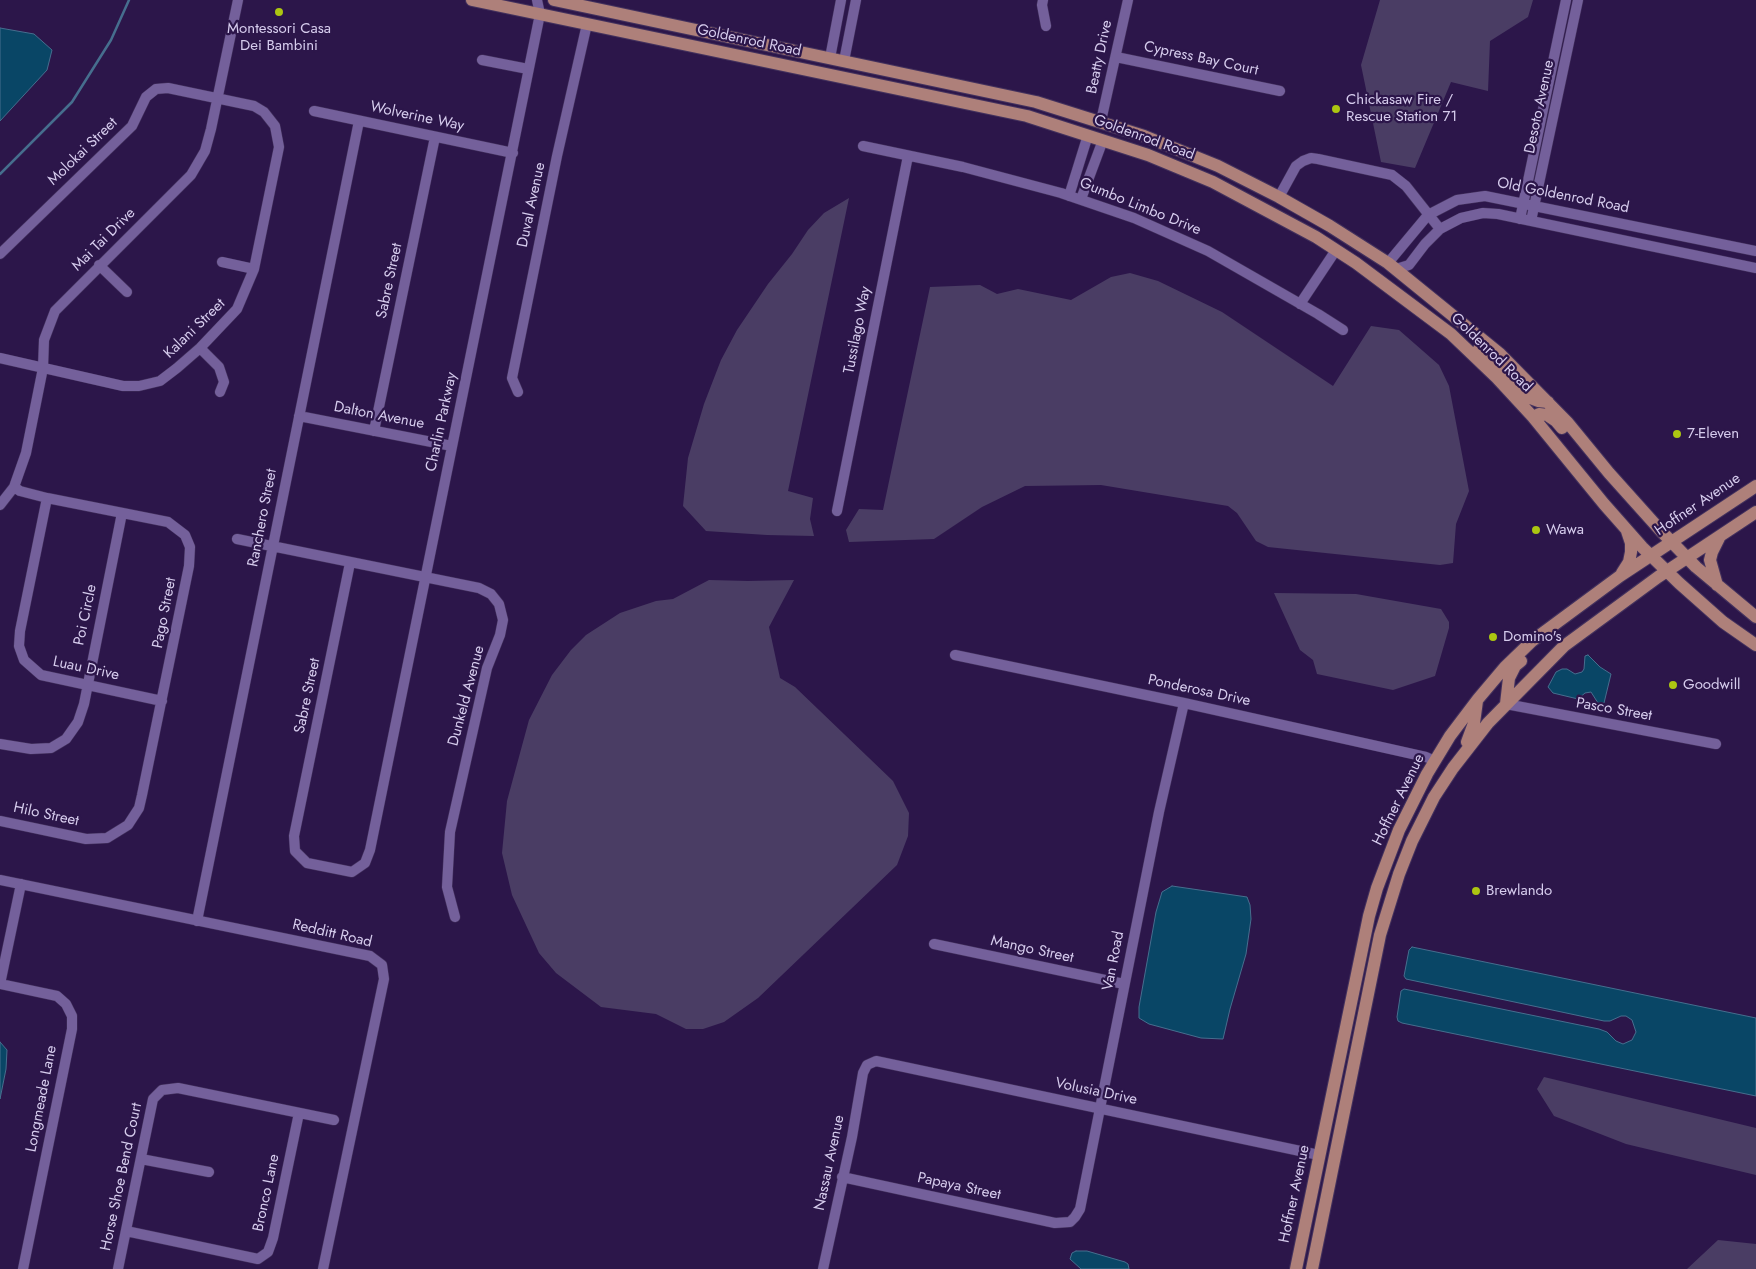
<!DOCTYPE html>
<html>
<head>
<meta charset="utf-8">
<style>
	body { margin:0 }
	canvas { display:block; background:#2c164a }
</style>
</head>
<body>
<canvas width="1756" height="1269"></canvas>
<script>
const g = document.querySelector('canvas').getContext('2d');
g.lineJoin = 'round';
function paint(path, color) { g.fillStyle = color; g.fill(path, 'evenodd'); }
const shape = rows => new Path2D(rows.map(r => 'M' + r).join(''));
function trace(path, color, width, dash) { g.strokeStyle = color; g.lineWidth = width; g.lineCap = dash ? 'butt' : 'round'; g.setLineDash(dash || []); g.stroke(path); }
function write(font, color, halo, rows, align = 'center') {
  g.font = font + ' Jost,sans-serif'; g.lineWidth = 4.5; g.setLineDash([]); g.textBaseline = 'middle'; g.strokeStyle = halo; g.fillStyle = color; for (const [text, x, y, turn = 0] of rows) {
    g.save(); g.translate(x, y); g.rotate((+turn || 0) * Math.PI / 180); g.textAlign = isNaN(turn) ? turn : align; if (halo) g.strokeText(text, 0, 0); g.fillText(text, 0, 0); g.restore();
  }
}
paint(shape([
	[1380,0,1533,0,1528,17,1490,41,1488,91,1451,82,1415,168,1381,162,1361,65],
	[849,198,788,491,813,498,810,519,814,536,767,535,706,531,683,506,688,458,704,404,721,360,737,330,768,284,792,254,808,230,824,213],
	[1130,273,1158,281,1222,312,1333,386,1371,326,1399,330,1439,365,1449,386,1469,491,1456,524,1453,563,1440,565,1268,547,1256,541,1237,513,1228,506,1101,485,1025,486,982,507,934,539,849,542,846,530,859,509,883,510,930,287,980,285,997,294,1018,289,1071,300,1111,277],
	[709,580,748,581,794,580,769,627,780,678,795,687,893,781,909,813,908,836,897,865,758,998,724,1022,703,1029,686,1029,656,1014,601,1007,556,973,539,953,512,895,502,853,507,801,529,720,552,675,571,650,586,635,620,613,656,601,673,599],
	[1274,593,1356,594,1441,609,1449,622,1449,628,1435,676,1393,690,1317,674,1313,660,1300,650],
	[1544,1077,1756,1128,1756,1175,1626,1144,1554,1116,1537,1089],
	[1718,1240,1756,1244,1756,1269,1687,1269]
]), '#4a3d64');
const water = shape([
	[0,28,34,34,52,50,47,70,0,121,0,28],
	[1588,655,1600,667,1611,674,1604,703,1598,703,1591,692,1585,693,1578,699,1553,693,1548,687,1556,672,1562,669,1567,669,1575,674,1582,672,1584,669,1585,656,1588,655],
	[1172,886,1247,897,1250,905,1251,919,1246,954,1230,1009,1223,1039,1201,1038,1149,1024,1139,1018,1139,1007,1156,912,1162,892,1172,886],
	[1412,947,1756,1018,1756,1096,1402,1023,1398,1021,1397,1017,1401,991,1404,989,1599,1029,1607,1032,1616,1041,1623,1044,1632,1040,1636,1032,1632,1020,1626,1016,1621,1016,1610,1021,1604,1021,1406,979,1404,976,1409,950,1412,947],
	[0,1042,7,1050,6,1069,0,1099,0,1042],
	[1076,1251,1087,1251,1125,1262,1128,1264,1129,1269,1081,1269,1070,1259,1072,1253,1076,1251]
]);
paint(water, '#094666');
trace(water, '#466e8e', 1);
trace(shape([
	[0,174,72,102,111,40,129,0]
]), '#466e8e', 2.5);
const minor = shape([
	[1043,0,1042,5,1046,26],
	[1116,57,1280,91],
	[830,58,841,0],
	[482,60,528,69],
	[844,61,856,0],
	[314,111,513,153],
	[1101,121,1128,0],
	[863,146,963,167,1061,193,1134,218,1208,251,1318,314,1343,330],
	[1069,196,1088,135],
	[1279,197,1296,166,1303,161,1311,158,1318,159,1392,175,1406,186,1440,229],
	[1081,199,1103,140],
	[1520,219,1566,0],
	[1531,221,1578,0],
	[0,254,132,126,146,97,156,89,168,88,254,106,264,112,275,126,279,147,254,269,237,309,200,348,177,368,160,381,139,386,123,386,0,358],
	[222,262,254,269],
	[1388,263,1428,215,1457,200,1485,196,1756,251],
	[99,265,127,292],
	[1396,269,1409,265,1425,244,1440,229,1461,218,1483,213,1498,214,1756,268],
	[1300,304,1336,250],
	[200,348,219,367,224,382,220,392],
	[518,392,512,378,557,156,587,24],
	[299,416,452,446],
	[374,431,435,137],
	[47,498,20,631,19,646,24,660,41,675,162,701],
	[0,505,14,487,26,453,43,368,44,340,55,311,191,175,205,151,211,129,238,0],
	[837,511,908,156],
	[237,539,479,588,491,594,499,604,503,620,500,635,487,668,450,832,447,887,455,917],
	[350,563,294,836,295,851,307,863,352,872,365,863,370,850,540,14,537,0],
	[955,655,1184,703,1426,757,1435,761],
	[1506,704,1716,744],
	[0,744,31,749,51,748,66,739,78,722,84,704,122,513],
	[0,821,86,839,107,838,128,825,139,808,142,795,189,566,190,547,185,535,168,522,47,498,20,491,14,487],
	[0,880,370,956,382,965,384,979,323,1269],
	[197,921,359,121],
	[934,944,1124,984],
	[0,984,57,996,66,1004,72,1016,72,1029,23,1269],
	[0,984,21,884],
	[141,1159,209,1172],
	[842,1177,1055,1223,1070,1222,1075,1217,1080,1209,1159,812,1184,703],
	[126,1231,258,1259,268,1252,273,1238,299,1113],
	[118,1269,153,1099,162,1090,178,1088,334,1120],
	[823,1269,852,1137,863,1073,867,1065,876,1061,1319,1155]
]);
const major = shape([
	[472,0,1027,116,1148,155,1213,182,1316,237,1356,263,1451,334,1497,378,1533,417,1604,504,1642,547,1679,583,1723,622,1756,645],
	[554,0,1036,102,1144,136,1218,166,1279,197,1330,226,1388,263,1500,354,1568,423,1609,473,1661,531,1696,567,1756,617],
	[1479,349,1530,398,1538,401,1548,402],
	[1533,417,1539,414,1547,415,1556,421,1562,428],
	[1622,573,1629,562,1631,552,1631,543,1627,531],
	[1717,585,1710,560,1712,552,1719,538],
	[1506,704,1509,678,1515,666,1521,661],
	[1467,742,1474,723,1477,701],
	[1296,1269,1369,916,1377,888,1399,830,1427,774,1450,736,1478,699,1505,667,1532,641,1620,576,1756,486],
	[1312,1269,1380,935,1399,874,1412,841,1434,797,1453,768,1488,723,1564,646,1658,577,1756,512]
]);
trace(minor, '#43315d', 11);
trace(major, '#43315d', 14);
trace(minor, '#74609b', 10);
trace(major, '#ae807a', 12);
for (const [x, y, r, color] of [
	[279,12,5,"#acc611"],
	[1336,109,5,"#acc611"],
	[1677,434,5,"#acc611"],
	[1536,530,5,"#acc611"],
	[1493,637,5,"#acc611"],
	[1673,685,5,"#acc611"],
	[1476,891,5,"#acc611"]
]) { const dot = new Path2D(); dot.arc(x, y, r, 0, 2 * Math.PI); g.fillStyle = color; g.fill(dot); trace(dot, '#2c164a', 2); }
write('15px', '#d6cced', '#2c164a', [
	["Montessori Casa",279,29,"center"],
	["Dei Bambini",279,46,"center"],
	["Chickasaw Fire /",1346,100],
	["Rescue Station 71",1346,117],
	["7-Eleven",1687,434],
	["Wawa",1546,530],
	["Domino's",1503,637],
	["Goodwill",1683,685],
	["Brewlando",1486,891]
], 'left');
write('15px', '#d6cced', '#2c164a', [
	["Goldenrod Road",749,41,12],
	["Beatty Drive",1100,57,-78],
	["Cypress Bay Court",1201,59,12],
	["Desoto Avenue",1540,107,-78],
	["Wolverine Way",417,117,12],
	["Goldenrod Road",1144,138,20],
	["Molokai Street",83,152,-44],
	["Old Goldenrod Road",1563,196,11],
	["Duval Avenue",532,205,-78],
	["Gumbo Limbo Drive",1140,207,22],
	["Mai Tai Drive",104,240,-45],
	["Sabre Street",390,281,-78],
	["Kalani Street",195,329,-44],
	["Tussilago Way",858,330,-79],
	["Goldenrod Road",1491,353,44],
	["Dalton Avenue",379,416,11],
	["Charlin Parkway",442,422,-78],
	["Hoffner Avenue",1698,505,-34],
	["Ranchero Street",263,518,-79],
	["Pago Street",165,613,-79],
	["Poi Circle",86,615,-78],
	["Luau Drive",86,669,12],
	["Ponderosa Drive",1199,691,12],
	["Sabre Street",308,696,-78],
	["Dunkeld Avenue",467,696,-75],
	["Pasco Street",1614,710,10],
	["Hoffner Avenue",1399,800,-64],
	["Hilo Street",46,815,12],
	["Redditt Road",332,934,13],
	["Mango Street",1032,950,12],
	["Van Road",1114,961,-79],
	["Volusia Drive",1096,1092,12],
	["Longmeade Lane",42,1099,-79],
	["Nassau Avenue",830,1163,-78],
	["Horse Shoe Bend Court",122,1177,-78],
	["Papaya Street",959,1187,12],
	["Bronco Lane",267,1193,-78],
	["Hoffner Avenue",1295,1194,-78]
]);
</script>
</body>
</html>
